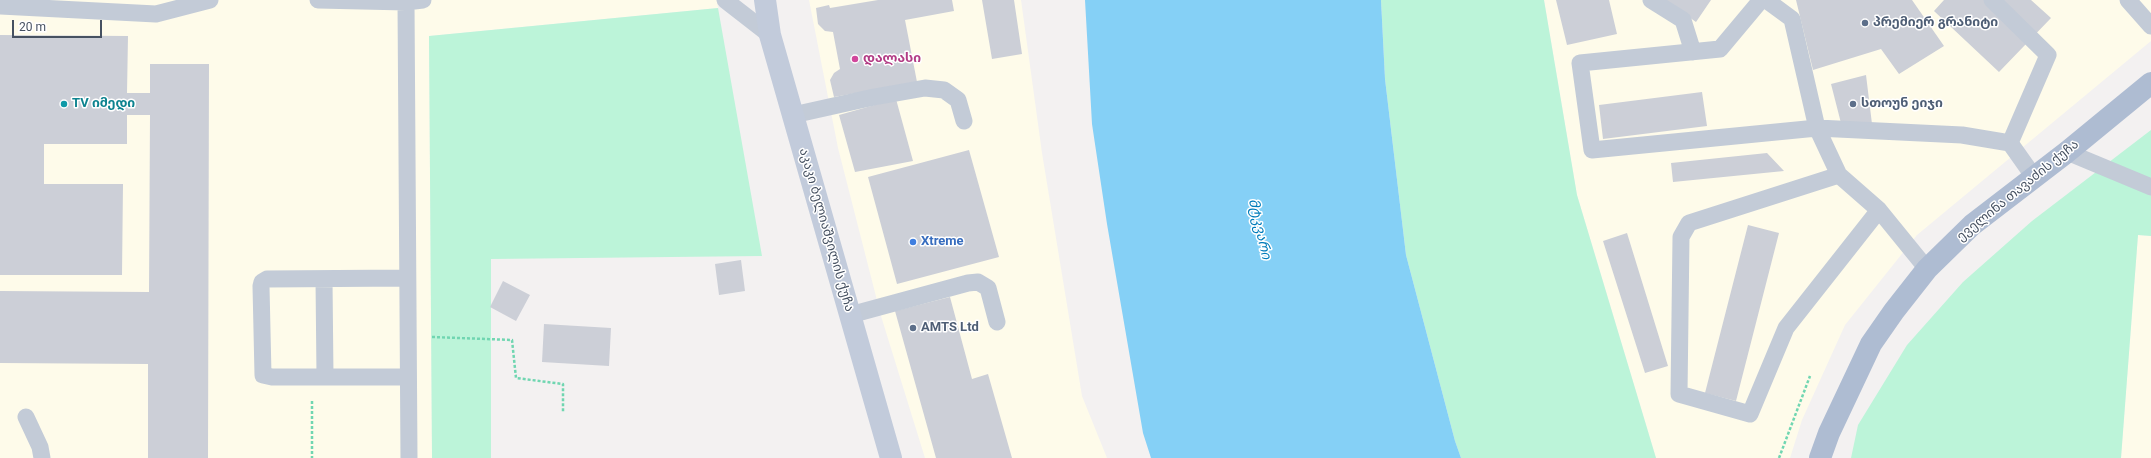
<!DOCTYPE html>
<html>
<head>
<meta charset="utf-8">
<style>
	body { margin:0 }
	#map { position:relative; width:2151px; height:458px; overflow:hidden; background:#f3f1f1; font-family:Roboto,sans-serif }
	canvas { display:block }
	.scale { position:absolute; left:12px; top:20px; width:90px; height:18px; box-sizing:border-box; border:2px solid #465161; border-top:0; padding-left:5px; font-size:12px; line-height:14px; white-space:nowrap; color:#465161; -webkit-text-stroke:3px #fff; paint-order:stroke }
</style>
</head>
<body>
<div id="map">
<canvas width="2151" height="458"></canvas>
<div class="scale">20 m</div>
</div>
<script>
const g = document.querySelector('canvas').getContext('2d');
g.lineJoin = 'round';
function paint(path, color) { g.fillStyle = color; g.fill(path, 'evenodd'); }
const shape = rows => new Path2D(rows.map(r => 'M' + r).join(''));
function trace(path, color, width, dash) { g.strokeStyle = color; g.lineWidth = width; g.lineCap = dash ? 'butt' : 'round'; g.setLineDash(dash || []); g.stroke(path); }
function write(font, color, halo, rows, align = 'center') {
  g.font = font + ' Roboto,"Noto Sans Georgian",sans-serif'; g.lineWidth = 3; g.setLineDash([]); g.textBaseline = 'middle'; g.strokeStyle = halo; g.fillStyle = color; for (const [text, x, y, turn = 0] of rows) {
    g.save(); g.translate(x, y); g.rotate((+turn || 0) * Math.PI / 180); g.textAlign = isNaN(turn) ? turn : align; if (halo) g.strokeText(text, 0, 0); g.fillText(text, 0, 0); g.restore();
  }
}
paint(shape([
	[0,0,717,0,718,8,429,36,432,458,0,458],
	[809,0,1021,0,1042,153,1082,396,1107,458,925,458,881,316,838,148],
	[1544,0,2151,0,2151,41,1917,235,1845,325,1802,420,1790,458,1656,458,1577,195],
	[2138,235,2151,236,2151,458,2121,458]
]), '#fefbea');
paint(shape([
	[1381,0,1544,0,1577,195,1656,458,1461,458,1455,441,1406,255,1385,79],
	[718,8,762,256,491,259,491,458,432,458,429,36],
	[2151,130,2151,236,2138,235,2121,458,1851,458,1858,425,1907,345,1963,282,2032,221]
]), '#bcf4d9');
paint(shape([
	[1085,0,1381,0,1385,79,1406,255,1455,441,1461,458,1151,458,1143,433,1107,224,1092,124]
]), '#85d0f6');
paint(shape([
	[878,0,952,0,954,11,905,20,917,82,834,97,830,80,834,73,840,69,833,32,825,31,818,24,816,8,829,5,830,8],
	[982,0,1014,0,1022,54,992,59],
	[1556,0,1609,0,1617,34,1567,45],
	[1665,0,1711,0,1696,22],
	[1796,0,1912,0,1944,46,1899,74,1881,49,1813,70],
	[1944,0,2031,0,2051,18,1999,72,1934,11],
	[0,35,128,36,127,93,150,93,150,64,209,64,208,458,148,458,148,364,0,363,0,291,149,292,150,115,127,115,127,144,44,144,44,184,123,184,122,275,0,275],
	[1866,75,1872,124,1842,127,1831,84],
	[1702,92,1707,126,1603,139,1599,105],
	[896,99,913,161,855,172,839,115],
	[969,150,999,257,897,284,868,177],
	[1767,153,1784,171,1673,182,1671,163],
	[1748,225,1779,233,1736,401,1705,393],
	[1627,233,1668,366,1645,373,1603,241],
	[741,260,745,291,719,295,715,264],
	[503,281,530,295,516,321,490,307],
	[950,297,972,379,988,374,1012,458,936,458,895,311],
	[544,324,611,328,609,366,542,362]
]), '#cccfd7');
trace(shape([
	[432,337,512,340,516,378,563,384,563,412],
	[312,401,312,458],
	[1779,458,1810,376]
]), '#70d6b1', 2.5, [3, 2]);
trace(shape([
	[318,0,406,2,423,0],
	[725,0,770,35],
	[1651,0,1683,20,1693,52],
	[1761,0,1720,49,1580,63,1592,150,1817,128,1962,135,2010,143,2034,177],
	[1766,0,1792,19,1817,128,1839,175,1879,210,1927,269],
	[1992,0,2048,55,2010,143],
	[2128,0,2151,26],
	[406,2,409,458],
	[0,6,156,14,210,0],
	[793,115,874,97,925,88,944,90,958,100,964,121],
	[2067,152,2151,187],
	[1839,175,1689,223,1681,237,1679,394,1750,414,1786,328,1879,210],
	[407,278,267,279,262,282,261,286,263,375,272,377,408,377],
	[324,279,325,377],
	[850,315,968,283,978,282,988,288,997,322],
	[26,417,40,447,42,458]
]), '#c3cbd7', 17);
trace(shape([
	[765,0,770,35,891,458]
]), '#c2cbdb', 22);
trace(shape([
	[1820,458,1829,433,1871,344,1894,311,1927,269,1972,225,2067,152,2151,83]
]), '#aebcd2', 22);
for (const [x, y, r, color] of [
	[1865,23,4,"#5c6f8a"],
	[855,59,4,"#d1479c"],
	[64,104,4,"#0f9aa8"],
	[1853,104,4,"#5c6f8a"],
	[913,242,4,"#3f7fe0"],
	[913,328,4,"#5c6f8a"]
]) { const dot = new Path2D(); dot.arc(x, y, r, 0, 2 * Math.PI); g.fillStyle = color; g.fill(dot); trace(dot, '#fff', 1.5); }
write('bold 13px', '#4e5e75', '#fff', [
	["პრემიერ გრანიტი",1873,23],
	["სთოუნ ეიჯი",1861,104],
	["AMTS Ltd",921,328]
], 'left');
write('bold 13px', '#b23c85', '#fff', [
	["დალასი",863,59]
], 'left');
write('bold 13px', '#0d838f', '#fff', [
	["TV იმედი",72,104]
], 'left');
write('13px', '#465161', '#fff', [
	["ეველინა თავაძის ქუჩა",2018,191,-39],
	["აკაკი ბელიაშვილის ქუჩა",826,230,74]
]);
write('bold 13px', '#366cbe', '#fff', [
	["Xtreme",921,242]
], 'left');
write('italic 14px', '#007cba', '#fff', [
	["მტკვარი",1259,229,77]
]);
</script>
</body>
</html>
